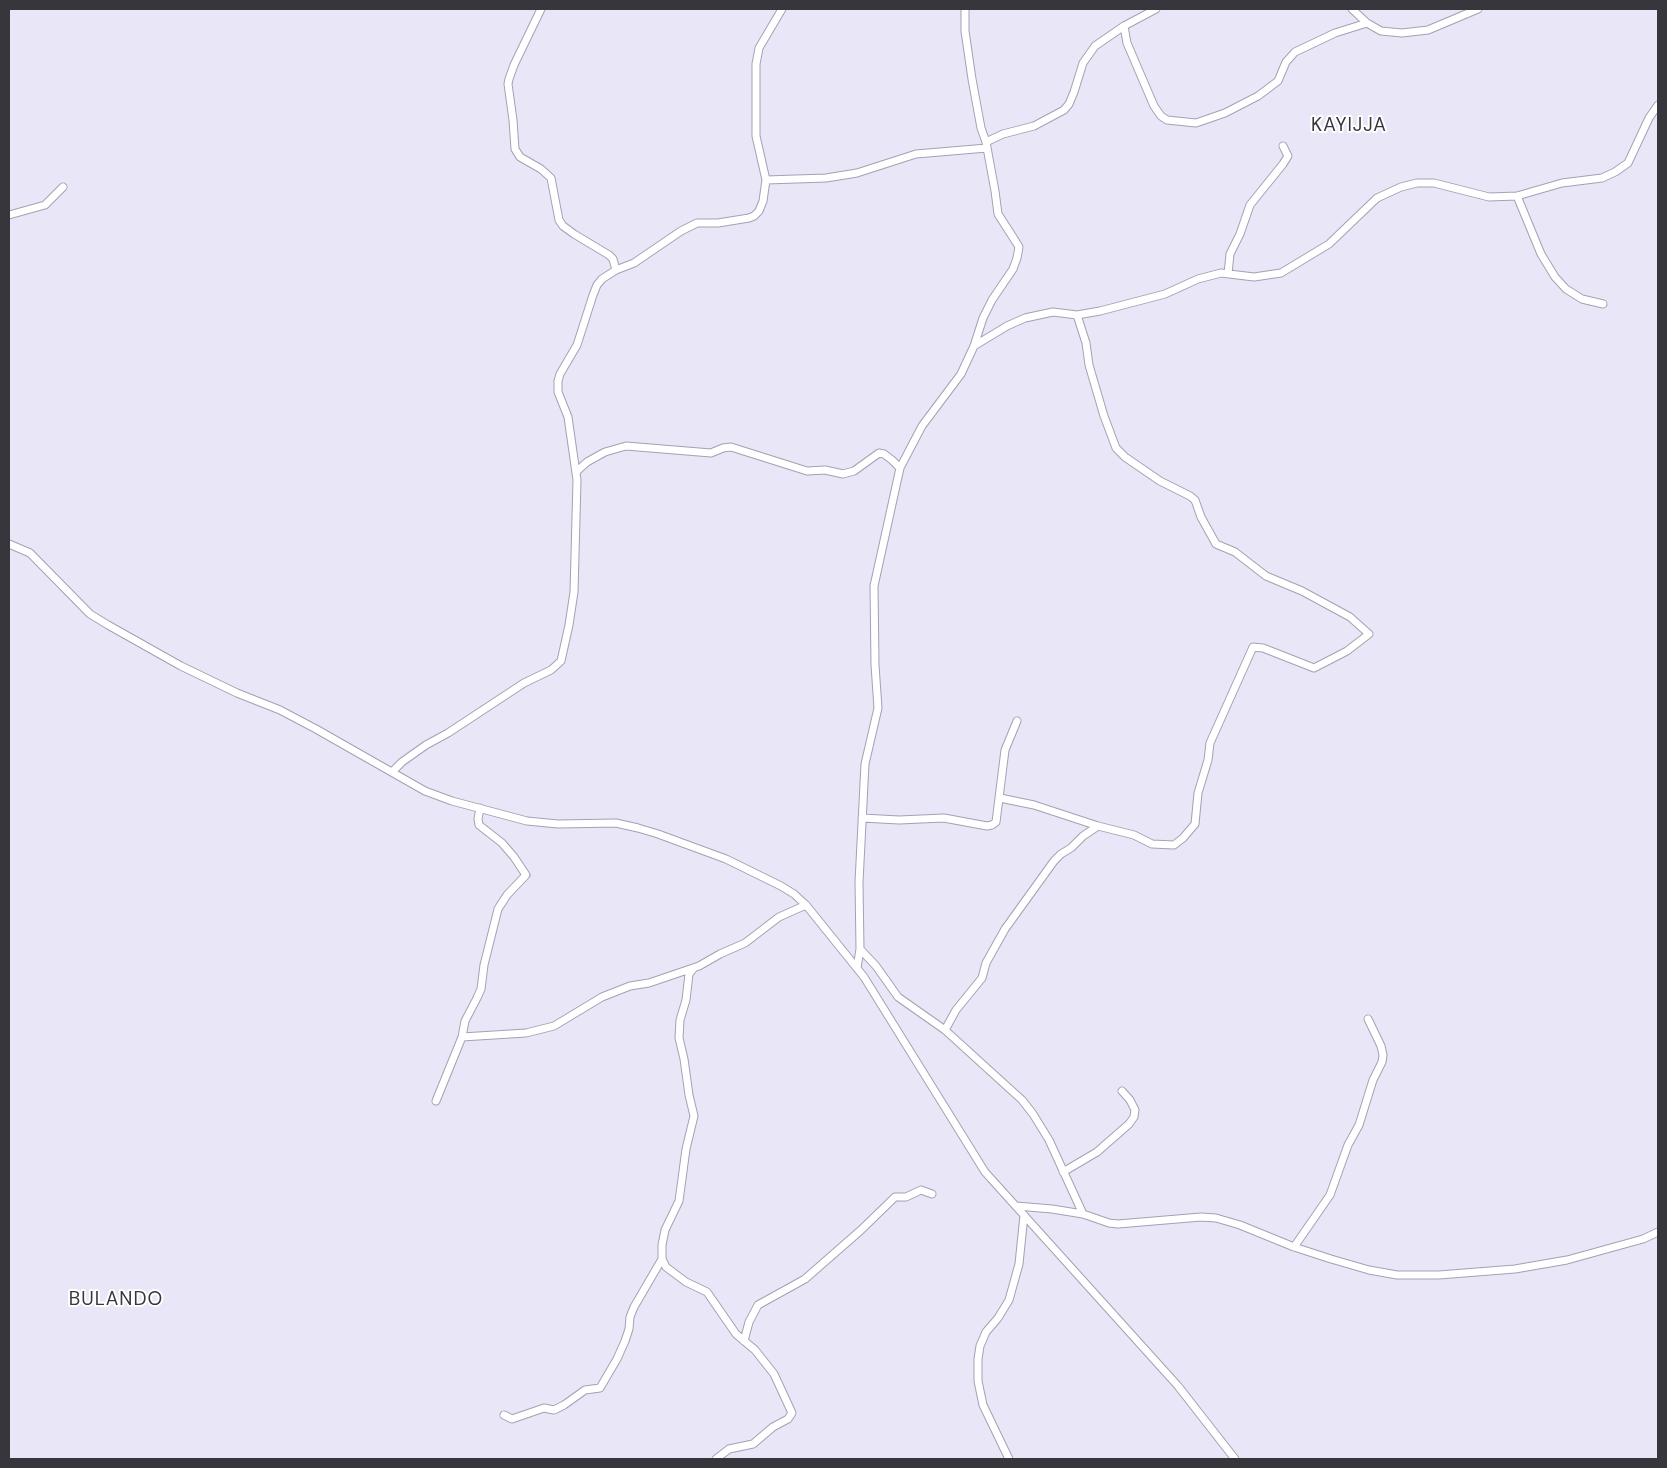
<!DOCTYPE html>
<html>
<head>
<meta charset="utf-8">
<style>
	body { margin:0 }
	#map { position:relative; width:1667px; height:1468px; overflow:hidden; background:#e8e6f7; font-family:"DM Sans",sans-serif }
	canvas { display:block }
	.frame { position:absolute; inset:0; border:10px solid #37363d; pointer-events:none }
</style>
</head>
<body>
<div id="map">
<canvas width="1667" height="1468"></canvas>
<div class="frame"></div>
</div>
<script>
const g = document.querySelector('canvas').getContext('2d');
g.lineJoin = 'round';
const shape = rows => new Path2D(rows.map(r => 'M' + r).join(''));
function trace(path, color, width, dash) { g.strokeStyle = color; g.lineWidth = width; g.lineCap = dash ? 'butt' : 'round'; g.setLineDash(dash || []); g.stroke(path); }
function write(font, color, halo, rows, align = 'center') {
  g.font = font + ' "DM Sans",sans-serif'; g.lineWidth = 4; g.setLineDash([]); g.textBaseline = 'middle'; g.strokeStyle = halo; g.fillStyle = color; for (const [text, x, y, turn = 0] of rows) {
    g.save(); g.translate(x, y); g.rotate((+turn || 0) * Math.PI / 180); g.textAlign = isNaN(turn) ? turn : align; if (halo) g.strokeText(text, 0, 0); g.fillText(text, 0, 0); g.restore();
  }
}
const street = shape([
	[541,9,514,65,509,79,508,84,513,120,515,149,520,157,541,169,551,178,559,220,563,226,574,234,609,255,613,259,616,270],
	[1352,9,1367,23,1381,31,1402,33,1428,30,1478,9],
	[1124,26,1127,43,1154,106,1161,116,1167,120,1196,123,1225,113,1258,96,1278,81,1286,62,1295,52,1335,33,1367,23],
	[986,142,1003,134,1034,126,1064,110,1069,104,1074,92,1083,63,1095,46,1124,26,1156,9],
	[766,180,826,178,857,173,916,154,987,148],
	[1517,196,1541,254,1555,277,1566,289,1582,299,1603,304],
	[9,215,45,205,63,187],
	[1228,274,1230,254,1240,234,1250,205,1283,164,1288,156,1283,146],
	[974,346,1007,326,1025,318,1053,312,1077,315,1100,311,1165,294,1198,279,1221,273,1254,277,1281,273,1329,244,1377,198,1401,187,1417,183,1434,183,1489,197,1517,196,1562,183,1602,178,1615,172,1628,163,1649,118,1658,105],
	[576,472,587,462,605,452,626,446,711,453,723,448,731,447,807,471,825,470,843,474,854,471,879,453,884,454,892,460,900,468],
	[9,544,30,553,90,614,108,625,181,666,237,693,280,710,316,729,425,791,452,801,527,821,558,824,616,823,638,828,658,834,726,859,781,886,794,894,806,905,864,977,985,1172,1178,1386,1235,1459],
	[392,772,402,762,426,745,448,733,524,683,551,670,561,661,569,625,574,592,577,480,568,417,558,392,558,381,560,374,577,345,593,295,597,285,602,279,616,270,634,263,681,231,697,223,718,223,749,218,754,216,759,211,763,201,766,180,756,136,756,64,759,48,782,9],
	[1000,798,1034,805,1098,826,1134,835,1152,844,1174,845,1183,838,1195,824,1198,793,1208,760,1210,743,1253,647,1263,648,1314,668,1347,651,1369,634,1350,617,1302,591,1266,576,1235,552,1216,544,1201,517,1195,500,1190,496,1160,481,1125,457,1116,448,1104,416,1089,365,1086,343,1077,315],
	[862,818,899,820,944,818,987,826,992,825,996,822,1005,750,1017,721],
	[860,949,876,966,898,997,945,1030,1022,1100,1033,1114,1049,1140,1083,1214],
	[857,968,860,949,859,882,865,764,878,708,875,665,874,586,900,468,922,426,961,374,974,346,983,318,992,300,1013,269,1017,258,1019,247,1016,242,998,214,995,191,986,142,981,128,972,79,965,31,965,9],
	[693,969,689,974,686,1000,680,1020,679,1038,684,1059,689,1095,694,1116,686,1149,679,1201,665,1230,662,1245,662,1259,666,1267,686,1282,707,1292,736,1334,755,1350,774,1374,792,1413,788,1419,773,1427,753,1444,729,1449,716,1459],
	[945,1030,956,1010,982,978,986,963,1005,929,1054,861,1061,854,1071,848,1083,836,1098,826],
	[462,1037,465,1021,477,998,481,989,484,965,498,909,507,895,526,875,514,857,502,843,479,825,478,819,480,808],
	[436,1101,462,1037,526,1033,554,1026,602,997,630,986,649,983,699,966,720,954,745,943,779,917,806,905],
	[1063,1172,1097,1152,1129,1124,1134,1117,1135,1110,1130,1100,1122,1091],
	[1016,1206,1052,1209,1083,1214,1109,1223,1118,1224,1201,1217,1216,1218,1240,1225,1294,1247,1331,1259,1369,1270,1397,1275,1439,1275,1515,1269,1567,1260,1643,1239,1658,1232],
	[1294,1247,1330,1195,1348,1145,1359,1125,1373,1080,1382,1062,1383,1055,1381,1046,1368,1019],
	[744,1341,749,1322,758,1305,805,1279,861,1230,895,1197,906,1197,921,1190,932,1194],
	[504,1415,512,1419,544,1408,554,1410,564,1405,585,1390,600,1388,617,1359,625,1341,629,1329,630,1317,634,1307,662,1259],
	[1009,1459,983,1405,978,1381,978,1359,980,1346,986,1332,998,1318,1009,1300,1019,1264,1024,1215]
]);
trace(street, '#a4a1b2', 9);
trace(street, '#fff', 7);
g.letterSpacing = '1px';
write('19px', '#37363d', '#fff', [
	["KAYIJJA",1349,126],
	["BULANDO",116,1300]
]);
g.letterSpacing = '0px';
</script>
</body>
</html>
